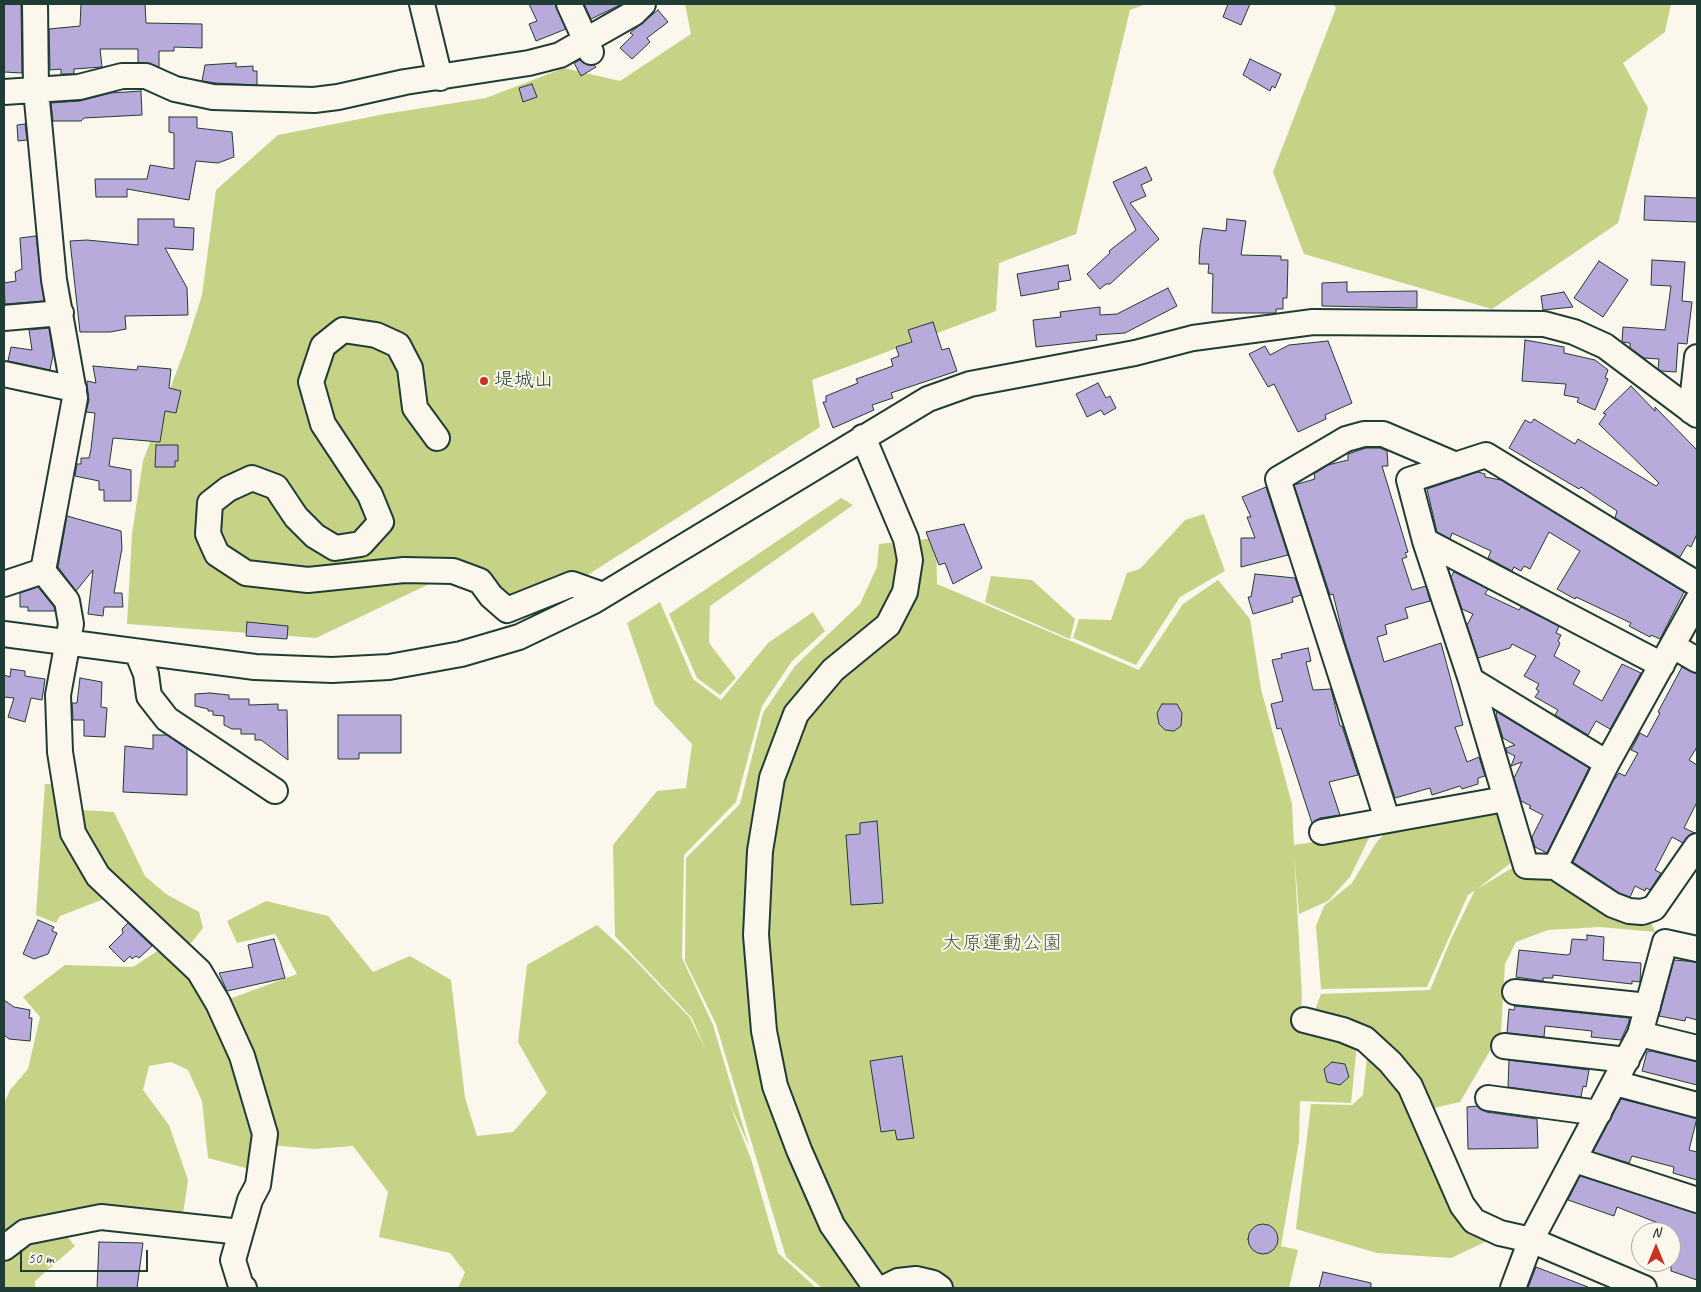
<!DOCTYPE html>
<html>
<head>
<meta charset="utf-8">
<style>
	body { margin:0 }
	#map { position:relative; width:1701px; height:1292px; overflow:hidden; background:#fbf7ec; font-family:Caveat,sans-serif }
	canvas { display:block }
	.frame { position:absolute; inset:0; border:5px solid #1f3d34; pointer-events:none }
	.north { position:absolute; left:1631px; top:1222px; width:50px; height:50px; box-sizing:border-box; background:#fbf7ec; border:1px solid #a3ada2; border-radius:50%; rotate:0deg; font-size:14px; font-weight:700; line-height:20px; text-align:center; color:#1f3d34 }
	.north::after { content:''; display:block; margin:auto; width:18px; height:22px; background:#c8321e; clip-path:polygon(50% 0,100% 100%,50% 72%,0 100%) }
	.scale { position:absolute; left:20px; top:1250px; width:128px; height:22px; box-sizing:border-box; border:2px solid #1f3d34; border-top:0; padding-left:6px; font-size:15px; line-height:18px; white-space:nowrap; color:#1f3d34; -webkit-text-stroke:4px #fbf7ec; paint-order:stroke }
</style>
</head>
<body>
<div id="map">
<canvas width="1701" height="1292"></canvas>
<div class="frame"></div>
<div class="north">N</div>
<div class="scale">50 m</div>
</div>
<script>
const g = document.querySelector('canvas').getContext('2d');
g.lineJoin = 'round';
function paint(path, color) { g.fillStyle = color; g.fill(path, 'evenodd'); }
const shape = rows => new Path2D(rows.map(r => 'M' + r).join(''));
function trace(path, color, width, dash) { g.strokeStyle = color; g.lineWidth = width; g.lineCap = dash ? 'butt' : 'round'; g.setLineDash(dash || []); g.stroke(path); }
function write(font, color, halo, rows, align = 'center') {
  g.font = font + ' Caveat,"Klee One",sans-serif'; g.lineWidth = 4; g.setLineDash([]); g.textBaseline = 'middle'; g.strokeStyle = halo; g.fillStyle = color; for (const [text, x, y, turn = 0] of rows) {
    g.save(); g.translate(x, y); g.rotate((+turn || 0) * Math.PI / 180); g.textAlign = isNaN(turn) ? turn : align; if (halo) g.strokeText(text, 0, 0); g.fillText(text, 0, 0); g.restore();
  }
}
paint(shape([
	[685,4,1146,4,1130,10,1076,234,999,263,996,311,812,380,820,427,586,576,511,597,467,566,316,638,127,624,132,534,143,461,185,349,202,295,216,190,278,135,385,114,486,98,564,68,620,81,691,34],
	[1333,4,1671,4,1665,32,1623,63,1648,108,1618,223,1492,309,1304,254,1273,172,1336,8],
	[841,498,853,505,710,606,709,643,736,678,720,695,697,678,669,614],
	[1204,514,1225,571,1180,597,1136,665,1073,638,1079,619,1111,620,1127,573,1140,569,1185,520],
	[936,538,937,584,1139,670,1183,604,1218,580,1250,619,1261,689,1292,804,1294,845,1371,834,1350,877,1328,901,1299,914,1294,852,1302,995,1300,1027,1357,1044,1351,1103,1300,1101,1299,1141,1281,1246,1298,1250,1289,1288,822,1288,786,1257,716,1024,685,961,686,858,740,804,763,713,795,666,860,604,877,567,879,544],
	[991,576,1032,580,1075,619,1070,639,985,602],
	[660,602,693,679,721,700,768,643,813,612,825,631,792,661,762,706,736,802,684,855,682,958,713,1025,749,1146,728,1100,751,1159,778,1253,816,1288,458,1288,465,1272,450,1253,379,1237,388,1192,353,1146,314,1149,271,1145,224,1001,297,974,275,934,237,943,227,921,266,901,328,916,373,972,410,956,451,980,465,1098,477,1136,513,1132,547,1093,518,1042,527,965,597,925,633,958,690,1018,706,1051,692,1018,615,936,613,845,657,791,686,788,692,744,655,705,627,623],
	[45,784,56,784,74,854,104,899,60,916,56,923,36,915],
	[1499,805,1516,859,1477,889,1514,867,1556,877,1650,920,1655,932,1600,927,1548,930,1516,942,1505,964,1501,1032,1460,1102,1434,1108,1412,1073,1379,1035,1314,1013,1321,994,1430,990,1451,939,1475,890,1468,895,1427,987,1321,989,1316,926,1324,906,1352,883,1376,843,1392,825],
	[81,810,114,812,145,876,166,894,199,912,203,928,191,943,177,941,116,887,85,845],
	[165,946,197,974,262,1134,257,1171,208,1158,202,1101,188,1070,171,1062,149,1066,143,1090,169,1125,188,1180,182,1220,101,1213,4,1244,4,1104,10,1090,28,1069,40,1017,23,997,65,965,133,967],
	[1367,1057,1385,1071,1414,1117,1462,1218,1487,1241,1451,1258,1377,1253,1296,1229,1311,1104,1352,1105,1363,1095],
	[64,1233,75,1246,35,1281,35,1288,4,1288,4,1256,31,1238]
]), '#c6d286');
const building = shape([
	[4,4,21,4,22,73,4,72,4,4],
	[81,4,145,4,146,23,202,24,202,48,174,47,174,51,159,51,159,67,138,62,138,49,100,49,102,67,74,69,74,74,61,74,61,69,50,70,49,29,80,26,81,4],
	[529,4,555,4,566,29,536,41,529,24,537,21,529,4],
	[584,4,622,4,591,19,584,4],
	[1228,4,1250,4,1241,25,1223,17,1228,4],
	[658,10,668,22,647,38,650,42,632,59,620,48,633,35,630,33,658,10],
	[1250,59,1281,74,1275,88,1272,86,1270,91,1243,75,1250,59],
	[580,60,583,63,594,65,596,67,581,76,574,63,580,60],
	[236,63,236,67,253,66,253,71,257,71,257,85,215,83,202,81,205,65,236,63],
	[532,84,537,97,523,102,519,88,532,84],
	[141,91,142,115,84,118,81,121,53,121,51,103,80,101,111,93,141,91],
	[169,117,197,117,197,128,232,132,234,157,218,163,196,161,189,200,127,189,127,197,96,197,95,179,147,179,150,165,174,169,174,133,169,132,169,117],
	[25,124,27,140,18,141,17,125,25,124],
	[1146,167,1152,180,1141,185,1146,196,1130,203,1159,239,1110,284,1106,284,1100,289,1087,274,1110,253,1109,251,1136,230,1113,182,1146,167],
	[1645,196,1697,198,1697,222,1644,220,1645,196],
	[138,219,174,219,174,227,194,228,193,250,165,248,187,288,188,315,125,316,126,329,110,332,80,332,70,241,87,240,138,245,138,219],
	[1227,219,1246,221,1241,255,1281,256,1281,260,1288,260,1287,298,1283,298,1283,309,1276,309,1276,313,1212,313,1213,274,1208,273,1209,264,1199,264,1200,245,1203,228,1226,231,1227,219],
	[36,236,44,301,5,304,4,283,16,281,15,272,22,269,20,238,36,236],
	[1652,260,1685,262,1682,301,1692,302,1687,344,1678,343,1676,372,1661,371,1658,369,1659,359,1644,358,1630,348,1630,343,1622,342,1623,327,1665,330,1671,286,1651,285,1652,260],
	[1599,261,1628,280,1603,317,1574,298,1599,261],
	[1068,265,1071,280,1058,282,1059,289,1021,296,1017,274,1068,265],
	[1347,282,1347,292,1417,291,1417,308,1322,306,1322,283,1347,282],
	[1168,288,1177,306,1125,333,1096,335,1097,340,1036,347,1033,320,1061,317,1060,312,1100,307,1100,315,1117,314,1168,288],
	[1564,292,1573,307,1543,310,1541,296,1564,292],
	[933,322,942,350,949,348,957,371,891,393,893,398,872,405,874,410,833,428,823,402,826,402,826,396,858,383,856,379,893,366,891,359,899,356,896,347,912,342,908,330,933,322],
	[49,328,53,355,50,370,8,361,11,347,32,350,29,330,49,328],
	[1525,340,1564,347,1564,353,1595,360,1608,370,1605,378,1608,379,1595,410,1577,402,1579,398,1564,395,1566,384,1522,381,1525,340],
	[1328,341,1352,403,1325,415,1326,419,1298,432,1274,384,1268,387,1249,354,1265,346,1270,355,1289,345,1328,341],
	[93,366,137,370,138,366,171,369,169,388,181,391,176,413,165,411,160,442,113,438,109,466,131,470,131,501,104,501,104,490,99,490,99,481,75,476,77,464,81,464,81,458,89,458,91,449,95,413,86,412,89,400,87,384,87,381,96,383,93,366],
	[1098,383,1106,398,1110,396,1116,408,1104,415,1101,410,1087,417,1076,394,1098,383],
	[1631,386,1655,411,1655,407,1697,450,1697,534,1691,547,1687,545,1680,557,1615,518,1617,511,1581,487,1579,489,1509,448,1525,420,1531,423,1534,419,1575,444,1578,439,1656,486,1659,483,1599,424,1606,414,1603,413,1631,386],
	[156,445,178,445,178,461,175,461,175,467,155,467,156,445],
	[1366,448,1380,448,1387,451,1388,466,1382,466,1408,552,1405,553,1407,557,1402,559,1412,590,1426,586,1430,601,1405,608,1408,618,1385,625,1387,634,1377,637,1384,662,1441,643,1463,725,1455,727,1467,762,1479,757,1485,776,1478,778,1478,784,1462,789,1460,786,1432,795,1430,788,1395,798,1344,639,1333,594,1330,595,1294,485,1315,479,1314,474,1328,465,1348,460,1348,454,1366,448],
	[1478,472,1485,474,1485,477,1501,480,1684,592,1660,639,1651,635,1650,637,1629,626,1631,623,1576,597,1575,599,1557,589,1580,551,1549,532,1530,569,1524,566,1521,571,1514,567,1512,571,1488,558,1491,551,1452,533,1450,539,1437,532,1427,489,1478,472],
	[1266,487,1288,555,1241,567,1241,538,1255,538,1247,517,1251,517,1242,497,1266,487],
	[67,516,121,531,122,548,114,593,122,593,123,607,104,607,103,616,88,614,93,570,76,591,58,567,67,516],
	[964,524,982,568,953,584,945,563,939,565,926,532,964,524],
	[1454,572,1488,589,1485,594,1519,610,1521,607,1559,626,1556,633,1561,635,1558,641,1560,643,1554,656,1580,671,1573,684,1602,701,1622,664,1641,673,1610,729,1596,721,1588,735,1555,715,1558,710,1535,697,1539,691,1536,689,1539,684,1524,676,1536,656,1512,644,1510,648,1478,658,1467,625,1473,614,1462,609,1451,577,1454,572],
	[1255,574,1295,578,1301,595,1292,598,1293,602,1253,614,1248,597,1251,597,1255,574],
	[38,587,54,607,55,611,28,611,28,607,20,607,20,593,38,587],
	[247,622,288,626,287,639,246,636,247,622],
	[1308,648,1311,661,1306,662,1313,690,1331,689,1340,726,1342,726,1358,775,1329,782,1340,815,1320,818,1312,823,1281,728,1277,729,1271,704,1283,701,1272,660,1282,658,1281,654,1308,648],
	[1682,667,1697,674,1697,747,1689,760,1697,765,1697,802,1684,828,1695,833,1691,834,1683,843,1672,837,1655,870,1661,873,1650,890,1646,888,1645,891,1635,886,1630,897,1619,893,1573,862,1613,781,1619,773,1625,776,1638,753,1631,750,1640,733,1647,737,1660,713,1658,712,1682,667],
	[11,669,25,671,25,676,45,679,42,700,31,698,25,722,8,717,14,698,4,697,4,675,10,677,11,669],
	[80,678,102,682,101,707,107,708,105,737,84,736,84,720,73,720,72,703,77,703,80,678],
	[210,693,229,695,229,699,249,699,249,705,278,704,278,710,287,710,288,760,261,740,255,740,255,734,241,734,241,729,232,729,224,725,224,716,213,715,213,711,208,711,208,709,195,706,195,694,210,693],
	[1162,704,1177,704,1182,713,1181,726,1174,731,1165,730,1159,724,1157,713,1162,704],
	[1497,712,1589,768,1547,853,1535,847,1532,837,1543,815,1529,808,1531,806,1521,801,1514,778,1522,762,1511,766,1515,756,1507,752,1506,748,1515,745,1503,738,1496,715,1497,712],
	[338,715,401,715,401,753,359,753,359,759,338,759,338,715],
	[153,735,167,735,187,749,187,795,123,792,125,746,153,749,153,735],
	[877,821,883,903,851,905,846,835,860,834,860,823,877,821],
	[38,920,54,927,52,931,57,933,48,954,34,959,23,954,38,920],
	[128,923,152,946,139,958,136,956,132,959,130,956,124,962,109,947,123,933,122,929,128,923],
	[1587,935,1604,937,1603,960,1641,963,1640,982,1632,981,1632,984,1553,975,1553,978,1543,978,1543,981,1516,977,1519,950,1567,955,1570,954,1572,939,1587,940,1587,935],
	[274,939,285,978,227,991,219,973,253,967,248,945,274,939],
	[1674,960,1697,962,1697,1020,1686,1017,1685,1021,1659,1016,1674,960],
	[4,1000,14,1007,30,1010,29,1018,32,1018,30,1041,9,1039,4,1035,4,1000],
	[1515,1006,1629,1018,1629,1022,1621,1040,1591,1037,1592,1031,1545,1026,1544,1037,1507,1033,1509,1009,1514,1010,1515,1006],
	[1651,1051,1697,1062,1697,1085,1642,1071,1647,1052,1651,1051],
	[902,1056,914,1138,897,1140,895,1130,881,1132,870,1061,902,1056],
	[1509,1060,1589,1070,1586,1087,1583,1086,1581,1097,1508,1087,1509,1060],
	[1332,1062,1345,1064,1349,1077,1340,1085,1327,1082,1324,1069,1332,1062],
	[1621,1099,1697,1118,1689,1150,1697,1152,1697,1180,1673,1173,1674,1167,1632,1156,1629,1163,1593,1152,1621,1099],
	[1478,1106,1486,1112,1537,1119,1538,1148,1468,1149,1467,1107,1478,1106],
	[1580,1176,1697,1213,1697,1280,1671,1271,1671,1228,1617,1207,1614,1216,1568,1200,1580,1176],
	'1248 1239a15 15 0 1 1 30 0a15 15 0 1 1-30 0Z',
	[99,1242,143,1243,137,1288,97,1288,99,1242],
	[1536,1267,1588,1287,1588,1288,1528,1288,1536,1267],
	[1323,1272,1371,1283,1371,1288,1319,1288,1323,1272]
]);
paint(building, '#b8abdc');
trace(building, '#1f3d34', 1);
const minor = shape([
	[35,4,36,90,54,280,75,398,43,571,67,601,71,624,58,695,60,752,73,833,98,876,199,971,218,1003,242,1056,265,1134,258,1185,250,1200,233,1260,241,1286,244,1288],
	[422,4,440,78],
	[569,4,591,52],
	[4,92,79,87,122,76,146,76,175,89,213,97,314,100,338,97,405,82,529,63,560,55,634,13,643,4],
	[4,318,61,313],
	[4,374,74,389],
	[1691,411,1697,357],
	[863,437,906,539,910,560,905,592,888,625,833,670,796,714,772,778,760,851,756,935,764,1031,775,1086,799,1150,832,1225,876,1288],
	[437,438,415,408,410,368,398,345,376,335,343,330,323,346,311,382,323,424,370,495,381,522,361,544,335,548,315,536,296,517,276,487,252,478,228,489,210,503,208,534,217,554,246,573,308,580,404,570,453,571,480,581,491,596,507,610,572,584,603,595],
	[1425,541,1662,665],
	[4,584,43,571],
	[1697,584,1486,455,1409,480,1425,541,1471,680,1526,866,1555,867,1613,905,1629,911,1642,912,1654,908,1697,846],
	[4,634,255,667,332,670,389,667,461,654,519,637,592,602,928,399,970,384,1135,353,1193,338,1313,322,1544,324,1574,332,1605,346,1697,415],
	[1673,646,1697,660],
	[137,652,146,674,149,696,167,719,275,791],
	[1471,680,1607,763],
	[1387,819,1278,479,1346,439,1364,434,1383,434,1456,465],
	[1322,832,1505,799],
	[1555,867,1607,763,1697,601],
	[1515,992,1648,1006],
	[1304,1020,1343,1030,1365,1039,1390,1062,1410,1086,1462,1205,1474,1221,1500,1233,1531,1240,1644,1288],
	[1640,1034,1697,1048],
	[1504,1046,1627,1060],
	[1615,1083,1697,1105],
	[1488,1098,1599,1113],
	[1575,1160,1697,1200],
	[4,1248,25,1232,101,1217,241,1232],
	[884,1288,898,1281,916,1279,933,1283,940,1288],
	[1513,1288,1531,1240,1640,1034,1665,942,1697,949]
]);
trace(minor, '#1f3d34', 28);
trace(minor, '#fbf7ec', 24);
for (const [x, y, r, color] of [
	[484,381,5,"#c8321e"]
]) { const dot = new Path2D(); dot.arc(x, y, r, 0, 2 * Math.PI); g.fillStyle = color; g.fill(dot); trace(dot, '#fbf7ec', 2); }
write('20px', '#1f3d34', '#fbf7ec', [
	["堤城山",494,381]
], 'left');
write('20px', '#405b44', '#fbf7ec', [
	["大原運動公園",1002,944]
]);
</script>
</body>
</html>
